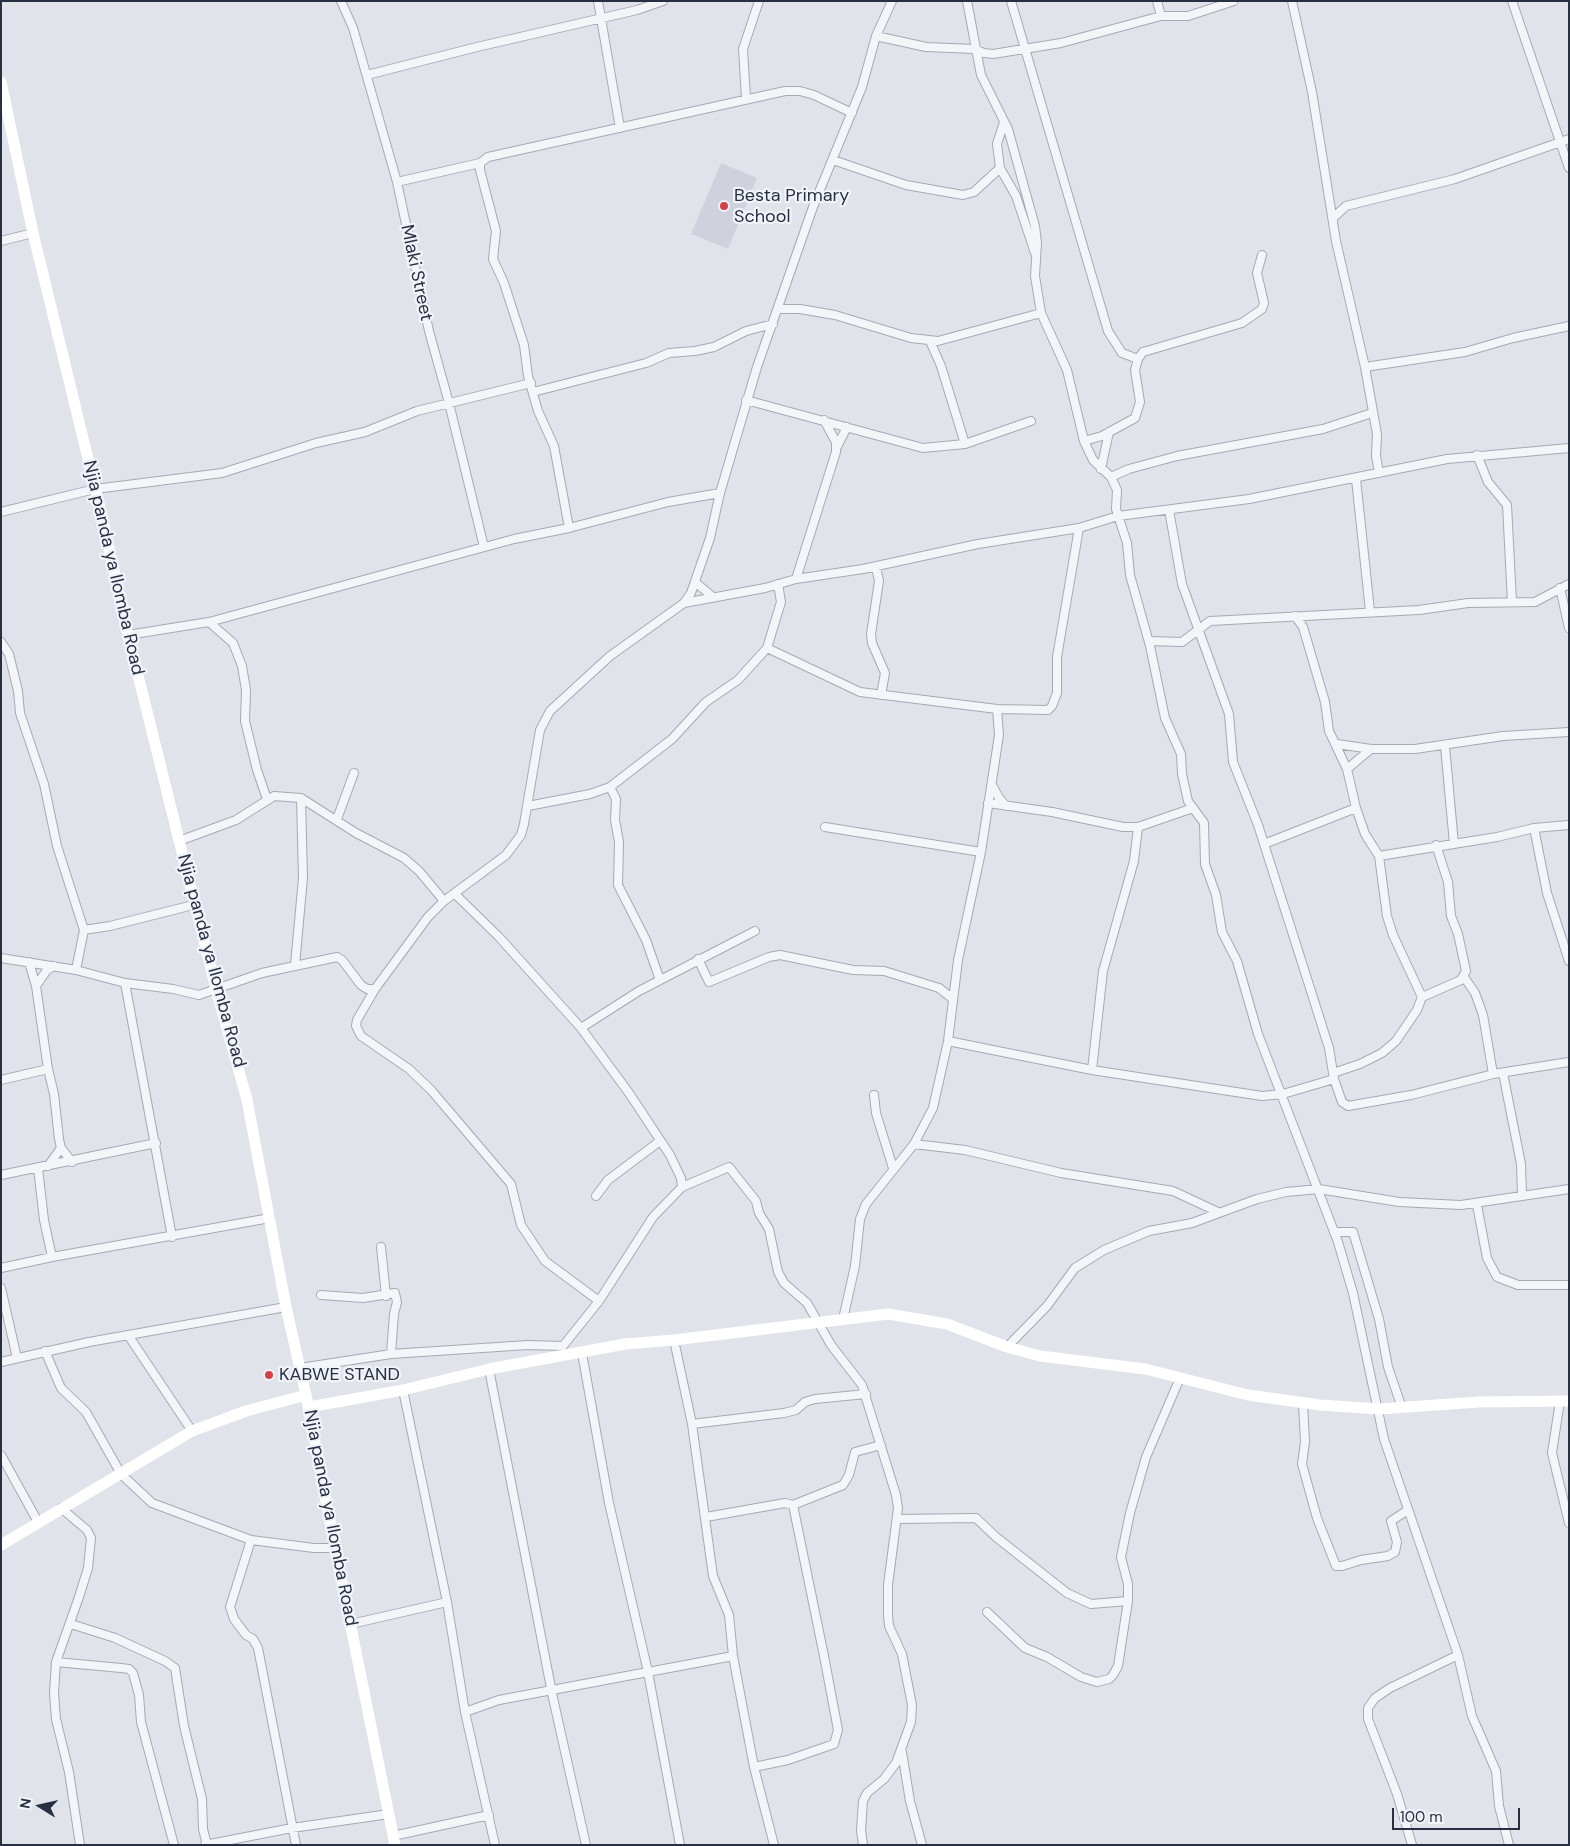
<!DOCTYPE html>
<html>
<head>
<meta charset="utf-8">
<style>
	body { margin:0 }
	#map { position:relative; width:1570px; height:1846px; overflow:hidden; background:#e1e3ea; font-family:"DM Sans",sans-serif }
	canvas { display:block }
	.frame { position:absolute; inset:0; border:2px solid #282f42; pointer-events:none }
	.north { position:absolute; left:15px; top:1781px; width:50px; height:50px; -webkit-text-stroke:4px #f0f3f7; paint-order:stroke; rotate:280deg; font-size:14px; font-weight:700; line-height:20px; text-align:center; color:#282f42 }
	.north::after { content:''; display:block; margin:auto; width:18px; height:22px; background:#282f42; clip-path:polygon(50% 0,100% 100%,50% 72%,0 100%) }
	.scale { position:absolute; left:1392px; top:1808px; width:128px; height:22px; box-sizing:border-box; border:2px solid #282f42; border-top:0; padding-left:6px; font-size:15px; line-height:18px; white-space:nowrap; color:#282f42; -webkit-text-stroke:4px #f0f3f7; paint-order:stroke }
</style>
</head>
<body>
<div id="map">
<canvas width="1570" height="1846"></canvas>
<div class="frame"></div>
<div class="north">N</div>
<div class="scale">100 m</div>
</div>
<script>
const g = document.querySelector('canvas').getContext('2d');
g.lineJoin = 'round';
function paint(path, color) { g.fillStyle = color; g.fill(path, 'evenodd'); }
const shape = rows => new Path2D(rows.map(r => 'M' + r).join(''));
function trace(path, color, width, dash) { g.strokeStyle = color; g.lineWidth = width; g.lineCap = dash ? 'butt' : 'round'; g.setLineDash(dash || []); g.stroke(path); }
function write(font, color, halo, rows, align = 'center') {
  g.font = font + ' "DM Sans",sans-serif'; g.lineWidth = 4.5; g.setLineDash([]); g.textBaseline = 'middle'; g.strokeStyle = halo; g.fillStyle = color; for (const [text, x, y, turn = 0] of rows) {
    g.save(); g.translate(x, y); g.rotate((+turn || 0) * Math.PI / 180); g.textAlign = isNaN(turn) ? turn : align; if (halo) g.strokeText(text, 0, 0); g.fillText(text, 0, 0); g.restore();
  }
}
paint(shape([
	[721,163,757,178,728,249,691,234]
]), '#cfd2dc');
const street = shape([
	[341,1,353,28,397,182,429,331,449,403,484,547],
	[598,1,620,128],
	[967,1,981,75,1008,129,1035,226,1037,243,1035,276,1041,313,1067,370,1084,441,1093,460,1111,477,1117,490,1116,509,1127,543,1130,575,1150,646,1165,718,1181,754,1182,774,1188,801,1204,823,1205,864,1216,895,1222,932,1237,961,1258,1034,1338,1242,1353,1293,1384,1439,1458,1655,1472,1716,1496,1771,1499,1806,1509,1845],
	[1011,1,1108,331,1122,353,1138,359],
	[1157,1,1161,16],
	[1292,1,1312,92,1336,241,1365,367,1377,434,1376,456,1379,473],
	[1512,1,1569,168],
	[876,36,926,47,974,49,984,53,993,54,1061,43,1161,16,1188,16,1234,1],
	[367,75,477,47,637,10,663,1],
	[746,98,743,49,759,1],
	[1004,122,997,144,1000,168,1016,196,1035,253],
	[833,160,906,185,963,195,974,192,1000,168],
	[397,182,480,163],
	[1333,218,1346,206,1455,179,1569,139],
	[1,241,33,233],
	[779,309,800,309,835,315,911,338,938,341,1041,313],
	[930,341,941,366,965,444],
	[1365,367,1465,352,1513,338,1569,326],
	[533,392,646,363,669,353,695,351,714,347,746,331,773,324],
	[746,400,923,448,965,444,1031,421],
	[1084,441,1102,436,1135,418,1140,402,1135,370,1138,359,1143,352,1242,323,1262,309,1264,303,1257,273,1262,255],
	[837,447,847,427],
	[1477,455,1488,482,1507,505,1512,602],
	[1101,469,1109,432],
	[1111,477,1129,469,1177,456,1323,429,1372,413],
	[1356,479,1370,611],
	[1169,510,1182,584,1229,714,1233,762,1258,825,1303,966,1329,1048,1334,1079,1342,1102,1348,1106,1411,1095,1493,1074,1569,1062],
	[1,512,95,489,222,473,316,443,365,432,417,411,531,383],
	[569,528,554,446,538,411,528,376,524,345,504,283,493,259,496,231,480,170,480,163,488,157,785,91,800,91,814,95,852,113],
	[876,567,879,581,871,634,872,643,885,673,881,695],
	[796,579,836,452,836,442,824,420],
	[695,582,713,597],
	[1560,588,1569,628],
	[684,603,765,588,796,579,863,569,978,544,1079,528,1118,516,1249,499,1447,459,1569,448],
	[1295,616,1303,627,1325,702,1329,731,1347,769,1356,808,1365,834,1379,856,1387,916,1393,935,1422,997,1417,1010,1396,1041,1382,1053,1360,1064,1333,1073],
	[209,622,233,643,242,666,246,690,245,721,257,770,267,799],
	[128,635,209,622,514,539,569,528,668,502,720,493],
	[1149,641,1182,642,1210,621,1419,610,1468,603,1535,602,1569,584],
	[1,642,9,654,18,691,20,713,44,784,57,846,84,930,76,970],
	[767,648,860,692,997,709,1048,710,1052,706,1057,693,1057,657,1079,528],
	[1337,744,1371,749,1415,749,1503,736,1569,732],
	[1445,746,1454,844],
	[1347,769,1371,749],
	[992,785,999,798,1006,806],
	[610,787,616,799,615,820,619,842,618,885,646,940,660,980],
	[988,803,1052,812,1123,827,1138,827,1193,808],
	[528,806,590,794,610,787,672,739,706,702,738,680,767,648,781,602,778,584],
	[337,819,354,773],
	[825,827,981,852],
	[1534,828,1547,893,1569,961],
	[179,841,236,820,274,796,301,798,356,833,404,858,419,871,444,901],
	[1264,844,1356,808],
	[1379,856,1497,837,1534,828,1569,825],
	[84,930,110,926,197,904],
	[1,958,76,970,125,983,173,989,199,995,262,973,337,957,342,960,361,985,367,989,375,989,428,917,444,901,506,855,521,835,524,824,540,730,550,711,610,656,684,603,691,593,710,538,720,493,757,367,813,207,862,87,876,36,892,1],
	[698,959,709,982,769,957,780,955,853,970,884,971,939,988,953,999],
	[29,962,36,986],
	[295,965,303,878,301,798],
	[54,966,47,970,36,986,48,1069,54,1094,59,1139,61,1148,72,1162],
	[1464,977,1475,993,1483,1015,1493,1074],
	[125,983,172,1237],
	[375,989,357,1020,356,1026,361,1036,409,1069,431,1090,511,1184,521,1225,545,1261,599,1301],
	[1422,997,1461,980,1466,971,1458,934,1451,916,1448,882,1436,845],
	[581,1028,639,991,755,931],
	[948,1041,1092,1070,1262,1096,1283,1094,1334,1079],
	[1092,1070,1103,971,1134,861,1138,827],
	[1503,1073,1521,1164,1522,1195],
	[1,1080,48,1069],
	[874,1095,876,1113,893,1168],
	[914,1144,965,1150,1061,1173,1173,1191,1218,1212],
	[48,1166,61,1148],
	[38,1168,44,1220,52,1257],
	[1,1175,156,1143],
	[682,1187,729,1167,756,1201,759,1213,769,1229,778,1272,784,1283,807,1303,831,1345,862,1385,896,1495,898,1508,888,1585,888,1615,889,1626,902,1654,912,1705,911,1722,896,1763,884,1779,867,1793,863,1801,861,1830,863,1845],
	[596,1196,608,1180,660,1141],
	[1477,1205,1487,1258,1497,1277,1518,1285,1569,1285],
	[1334,1232,1353,1232,1379,1319,1388,1367,1402,1408],
	[381,1247,386,1296],
	[1,1268,52,1257,270,1218],
	[1,1288,17,1358],
	[321,1295,363,1298,395,1293,397,1302,394,1314,391,1354],
	[843,1319,855,1266,860,1219,866,1204,914,1144,933,1108,948,1041,958,960,981,852,999,735,997,709],
	[128,1335,192,1431],
	[674,1340,692,1424,713,1576,729,1615,733,1656,754,1767,774,1845],
	[1007,1347,1047,1306,1075,1268,1104,1250,1149,1231,1192,1223,1257,1199,1286,1192,1319,1189,1399,1202,1461,1205,1569,1189],
	[45,1351,61,1388,86,1412,121,1474,152,1503,251,1540,314,1548,335,1548],
	[582,1353,609,1503,648,1672,680,1845],
	[1,1362,89,1342,286,1307],
	[300,1368,391,1354,528,1345,563,1346,599,1301,653,1217,682,1187,681,1178,670,1155,629,1093,581,1028,499,937,456,895],
	[489,1369,553,1698,586,1845],
	[403,1390,447,1602,465,1712,495,1845],
	[1560,1401,1552,1453,1569,1523],
	[1303,1403,1305,1442,1302,1464,1317,1518,1336,1566,1342,1566,1361,1560,1388,1556,1395,1552,1397,1542,1391,1521,1408,1510],
	[692,1424,784,1413,796,1410,805,1402,815,1399,866,1394],
	[1,1455,38,1522],
	[793,1505,843,1485,849,1475,855,1452,881,1445],
	[61,1508,87,1530,91,1538,88,1568,79,1597,56,1662,54,1693,56,1719,69,1772,80,1845],
	[706,1517,785,1503,793,1505,824,1656,838,1730,834,1744,788,1760,754,1767],
	[897,1519,976,1518,996,1537,1067,1593,1091,1604,1128,1601],
	[251,1540,230,1607,234,1619,246,1635,253,1639,258,1648,296,1845],
	[987,1612,1025,1648,1047,1657,1081,1677,1097,1682,1109,1679,1113,1675,1118,1666,1128,1601,1128,1584,1121,1557,1130,1513,1146,1457,1180,1378],
	[71,1624,115,1638,165,1661,175,1668,184,1726,202,1799,203,1829,207,1845],
	[351,1624,447,1602],
	[56,1662,121,1668,129,1669,133,1673,139,1695,141,1722,174,1845],
	[465,1712,499,1700,733,1656],
	[902,1752,910,1801,922,1845],
	[393,1836,489,1815],
	[205,1845,292,1828,389,1814],
	[1412,1845,1397,1794,1368,1719,1368,1708,1375,1698,1390,1688,1458,1655]
]);
trace(street, '#a6a9b4', 10);
trace(street, '#f4f5f8', 8);
trace(shape([
	[1,82,33,233,102,516,128,635,216,989,247,1100,286,1307,306,1395,335,1548,395,1845],
	[309,1407,403,1390,489,1369,625,1344,674,1340,888,1314,947,1324,1007,1347,1040,1356,1145,1369,1248,1395,1320,1405,1379,1409,1479,1402,1569,1401],
	[1,1545,192,1431,246,1411,306,1395]
]), '#fff', 11);
for (const [x, y, r, color] of [
	[724,206,5,"#d3424a"],
	[269,1375,5,"#d3424a"]
]) { const dot = new Path2D(); dot.arc(x, y, r, 0, 2 * Math.PI); g.fillStyle = color; g.fill(dot); trace(dot, '#f0f3f7', 2); }
write('18px', '#282f42', '#f0f3f7', [
	["Besta Primary",734,196],
	["School",734,217],
	["KABWE STAND",279,1375]
], 'left');
write('18px', '#282f42', '#f0f3f7', [
	["Mlaki Street",416,273,78],
	["Njia panda ya Ilomba Road",113,568,77],
	["Njia panda ya Ilomba Road",211,961,75],
	["Njia panda ya Ilomba Road",330,1518,79]
]);
</script>
</body>
</html>
